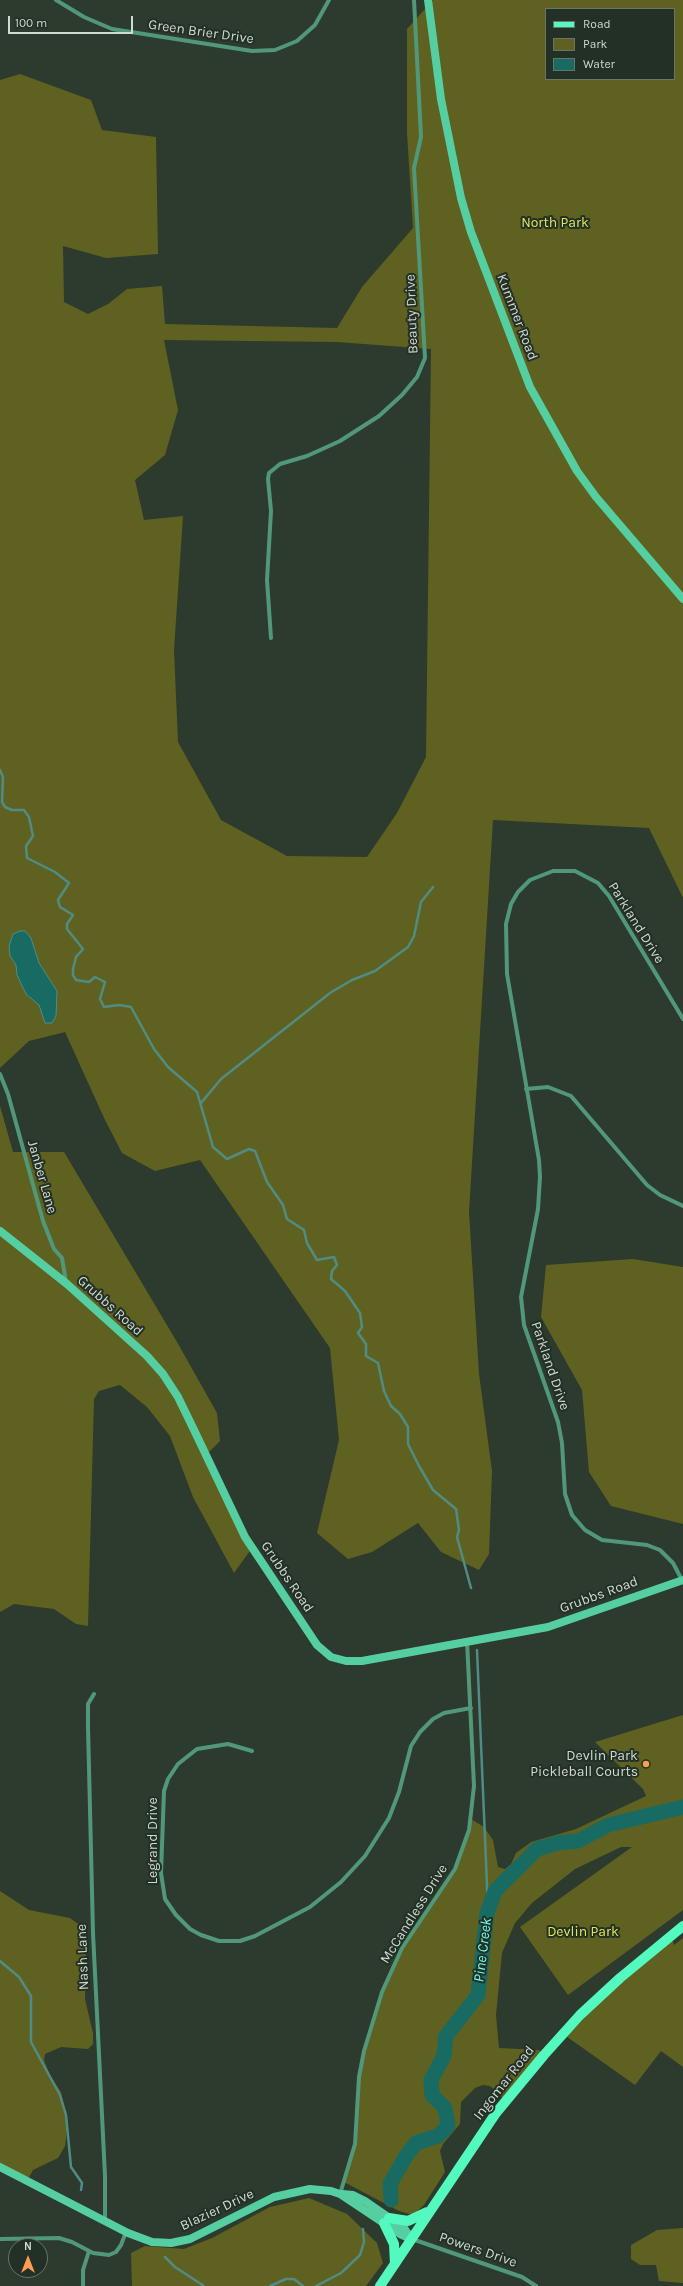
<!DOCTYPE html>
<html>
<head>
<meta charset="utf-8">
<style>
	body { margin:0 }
	#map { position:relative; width:683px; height:2286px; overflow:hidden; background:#2d3a2e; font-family:Karla,sans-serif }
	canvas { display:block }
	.legend { position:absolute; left:545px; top:8px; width:130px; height:72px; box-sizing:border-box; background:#233025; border:1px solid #69746a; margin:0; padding:5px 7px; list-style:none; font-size:12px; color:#d1d9d2 }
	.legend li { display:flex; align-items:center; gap:8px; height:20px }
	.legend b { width:20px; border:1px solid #69746a }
	.north { position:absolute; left:8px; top:2238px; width:40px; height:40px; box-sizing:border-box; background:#233025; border:1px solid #69746a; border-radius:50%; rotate:0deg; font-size:11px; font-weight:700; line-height:16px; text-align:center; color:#d1d9d2 }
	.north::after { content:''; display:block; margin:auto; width:14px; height:18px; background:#fd9d55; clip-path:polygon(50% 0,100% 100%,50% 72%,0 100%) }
	.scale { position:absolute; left:8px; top:16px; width:125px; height:18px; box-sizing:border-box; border:2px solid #d1d9d2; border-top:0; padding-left:5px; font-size:12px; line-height:14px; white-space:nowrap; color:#d1d9d2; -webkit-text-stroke:3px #233025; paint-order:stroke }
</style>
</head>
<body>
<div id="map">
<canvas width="683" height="2286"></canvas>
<ul class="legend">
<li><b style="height:5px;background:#53f9bf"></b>Road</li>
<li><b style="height:11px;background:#5f6120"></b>Park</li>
<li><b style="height:11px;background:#186b62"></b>Water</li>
</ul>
<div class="north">N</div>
<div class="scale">100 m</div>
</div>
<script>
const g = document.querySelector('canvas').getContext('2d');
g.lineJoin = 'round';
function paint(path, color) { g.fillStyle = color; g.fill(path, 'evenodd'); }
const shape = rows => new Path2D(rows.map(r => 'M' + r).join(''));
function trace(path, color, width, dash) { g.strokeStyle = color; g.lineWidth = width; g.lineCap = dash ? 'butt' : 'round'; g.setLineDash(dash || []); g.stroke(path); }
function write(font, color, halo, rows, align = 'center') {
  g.font = font + ' Karla,sans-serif'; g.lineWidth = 4; g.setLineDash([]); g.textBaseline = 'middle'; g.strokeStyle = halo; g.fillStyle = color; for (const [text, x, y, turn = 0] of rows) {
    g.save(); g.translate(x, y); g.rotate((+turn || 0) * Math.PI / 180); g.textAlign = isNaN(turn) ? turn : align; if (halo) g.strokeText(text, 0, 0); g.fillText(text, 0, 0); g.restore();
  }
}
paint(shape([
	[433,0,683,0,683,898,649,828,493,820,469,1212,479,1374,492,1471,489,1554,479,1570,441,1552,418,1523,372,1552,348,1559,317,1533,339,1440,330,1348,200,1160,155,1171,122,1153,105,1120,65,1032,29,1041,0,1068,0,80,20,74,91,100,102,130,156,137,158,254,106,258,63,246,64,302,88,314,108,304,127,289,162,286,165,324,337,328,362,287,413,228,407,133,407,29],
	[546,9,674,9,674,79,546,79],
	[164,340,337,342,431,349,426,757,397,813,367,857,287,856,221,820,178,742,174,650,183,516,144,520,135,480,165,455,178,410],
	[0,1106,13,1152,64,1152,177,1342,217,1413,220,1441,206,1455,252,1548,234,1573,193,1497,170,1436,147,1407,120,1385,99,1391,94,1399,88,1626,76,1624,54,1609,14,1604,0,1612],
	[633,1259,683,1267,683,1524,611,1506,589,1472,582,1390,541,1317,546,1265],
	[683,1715,683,1910,568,1995,520,1927,632,1847,621,1847,575,1869,532,1903,515,1923,502,1953,496,2015,499,2048,539,2050,544,2055,506,2101,490,2086,483,2085,475,2088,461,2102,460,2124,443,2144,440,2151,445,2172,424,2205,413,2215,399,2211,344,2182,353,2154,359,2077,364,2051,382,1992,396,1959,455,1869,471,1819,484,1827,493,1840,498,1867,505,1869,511,1864,516,1853,531,1842,576,1829,646,1796,643,1789,595,1742],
	[0,1891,29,1910,70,1918,81,1926,86,1936,85,1999,93,2033,93,2044,88,2049,61,2047,45,2054,44,2060,50,2076,61,2092,68,2124,65,2146,58,2158,33,2170,27,2181,0,2167],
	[671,1936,674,1945,683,1938,683,2067,661,2051,635,2085,563,2034],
	[309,2198,347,2214,377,2243,383,2263,366,2286,132,2286,131,2253,145,2246,184,2249,212,2238,270,2207],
	[683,2228,683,2283,659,2281,656,2265,640,2265,631,2259,631,2245,657,2230]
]), '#5f6120');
const water = shape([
	[20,931,25,931,31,938,39,963,57,991,56,1016,52,1023,45,1023,39,1005,26,994,17,975,16,965,10,956,9,946,13,934,20,931]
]);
paint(water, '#186b62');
trace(water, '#508c84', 1);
trace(shape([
	[0,770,3,777,2,802,5,807,12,810,24,810,29,817,33,836,26,846,27,858,55,872,69,883,58,900,60,907,73,915,67,924,67,929,83,949,76,957,73,969,73,975,76,980,89,982,95,977,105,982,100,999,104,1007,119,1005,131,1007,154,1049,168,1067,197,1092,213,1147,227,1159,249,1149,255,1151,267,1182,283,1205,287,1219,304,1230,307,1243,317,1260,334,1257,337,1265,332,1271,331,1279,345,1291,360,1313,362,1327,358,1333,366,1344,366,1356,378,1363,384,1391,391,1406,400,1414,408,1427,408,1444,419,1466,433,1490,456,1509,459,1530,457,1537,471,1588],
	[201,1103,221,1079,330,993,352,980,375,971,408,947,414,936,421,902,433,887],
	[477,1650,488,1909],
	[0,1961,19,1977,31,1996,31,2042,60,2095,66,2115,71,2167,82,2183,81,2190],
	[165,2257,175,2267,204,2286],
	[270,2286,286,2279,294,2279,303,2286],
	[316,2286,341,2273,360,2255,364,2242,363,2229]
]), '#508c84', 2.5);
trace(shape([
	[391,2200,390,2184,406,2156,416,2143,438,2136,448,2126,445,2108,432,2095,431,2080,444,2056,446,2036,478,1995,487,1913,495,1891,537,1849,558,1843,578,1841,608,1825,683,1807]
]), '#186b62', 15);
trace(shape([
	[56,0,84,17,112,29,252,51,275,50,297,41,315,25,329,0],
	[271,638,267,580,271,511,268,479,269,473,280,464,307,456,340,441,379,416,402,395,417,377,425,358,414,168,421,137,414,0],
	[0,1074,8,1094,43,1221,54,1249,62,1258,66,1282],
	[526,1089,548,1087,571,1096,647,1185,660,1195,683,1206],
	[682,1580,673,1563,660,1550,647,1545,602,1540,585,1530,572,1515,565,1494,562,1443,558,1422,524,1325,521,1297,538,1209,540,1177,539,1160,507,974,506,924,511,904,518,892,530,880,553,871,575,871,598,883,609,896,683,1019],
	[94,1694,88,1704,88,1727,93,1933,105,2176,105,2221],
	[252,1751,228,1744,197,1749,178,1764,168,1779,164,1791,161,1873,165,1899,176,1915,190,1929,201,1935,219,1941,240,1941,255,1936,310,1907,341,1882,365,1856,389,1818,399,1792,411,1746,420,1732,433,1719,444,1713,471,1708],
	[340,2194,355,2144,359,2077,364,2051,382,1992,402,1948,455,1869,469,1830,474,1786,467,1641],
	[0,2239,59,2238,72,2242,93,2253,109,2255,116,2252,121,2245,126,2232],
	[412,2239,522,2277,536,2286],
	[83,2286,83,2270,89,2251]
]), '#51987b', 4);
trace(shape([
	[428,0,441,99,461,198,471,232,530,387,577,471,596,497,683,599],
	[0,1231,67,1284,147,1356,163,1374,178,1397,195,1432,245,1537,317,1645,331,1657,346,1661,362,1661,548,1627,683,1580],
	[0,2167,128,2233,152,2242,171,2243,190,2239,274,2197,310,2189,331,2191,340,2194,400,2234,411,2239],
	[342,2194,353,2195,365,2201,404,2228,410,2237]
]), '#55cfa1', 8);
trace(shape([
	[389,2218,408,2221,427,2212],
	[384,2223,394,2244,395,2264],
	[380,2286,496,2113,544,2055,580,2015,620,1978,683,1926]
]), '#53f9bf', 10);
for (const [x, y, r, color] of [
	[646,1764,4,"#fd9d55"]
]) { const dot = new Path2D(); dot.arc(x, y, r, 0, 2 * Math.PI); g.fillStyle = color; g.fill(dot); trace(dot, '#233025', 1.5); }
write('14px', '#d1d9d2', '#233025', [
	["Green Brier Drive",201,32,8],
	["Beauty Drive",412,314,-92],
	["Kummer Road",517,317,69],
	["Parkland Drive",636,923,58],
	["Janber Lane",42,1177,74],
	["Grubbs Road",110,1306,42],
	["Parkland Drive",550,1366,71],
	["Grubbs Road",287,1577,56],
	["Grubbs Road",599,1595,-20],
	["Legrand Drive",153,1841,-90],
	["McCandless Drive",414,1914,-58],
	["Nash Lane",83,1957,-92],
	["Ingomar Road",504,2083,-52],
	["Blazier Drive",217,2210,-25],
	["Powers Drive",478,2250,19]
]);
write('14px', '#e3e65c', '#233025', [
	["North Park",555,223],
	["Devlin Park",583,1932]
]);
write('14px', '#d1d9d2', '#233025', [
	["Devlin Park",638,1756],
	["Pickleball Courts",638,1772]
], 'right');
write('italic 15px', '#6dfcea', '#233025', [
	["Pine Creek",483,1950,-83]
]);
</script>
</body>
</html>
